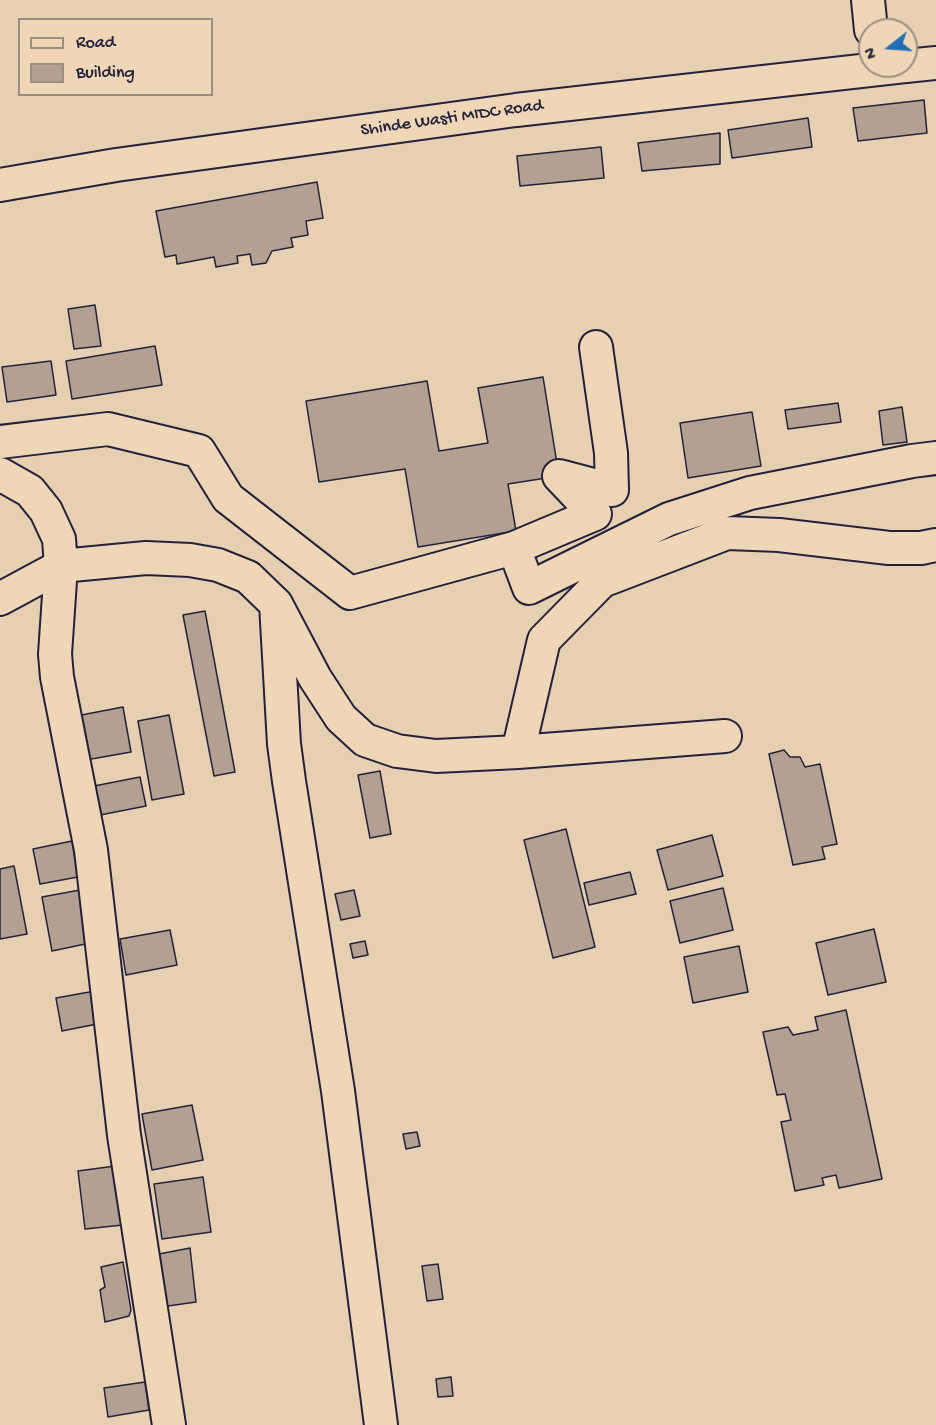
<!DOCTYPE html>
<html>
<head>
<meta charset="utf-8">
<style>
	body { margin:0 }
	#map { position:relative; width:936px; height:1425px; overflow:hidden; background:#e7cfb2; font-family:"Gochi Hand",sans-serif }
	canvas { display:block }
	.legend { position:absolute; left:18px; top:18px; width:195px; height:78px; box-sizing:border-box; background:#efd6b7; border:2px solid #9d8e85; margin:0; padding:8px 10px; list-style:none; font-size:18px; color:#22223b }
	.legend li { display:flex; align-items:center; gap:12px; height:30px }
	.legend b { width:30px; border:2px solid #9d8e85 }
	.north { position:absolute; left:858px; top:18px; width:60px; height:60px; box-sizing:border-box; background:#efd6b7; border:2px solid #9d8e85; border-radius:50%; rotate:253deg; font-size:16px; font-weight:700; line-height:24px; text-align:center; color:#22223b }
	.north::after { content:''; display:block; margin:auto; width:21px; height:27px; background:#1f6fb2; clip-path:polygon(50% 0,100% 100%,50% 72%,0 100%) }
</style>
</head>
<body>
<div id="map">
<canvas width="936" height="1425"></canvas>
<ul class="legend">
<li><b style="height:8px;background:#efd6b7"></b>Road</li>
<li><b style="height:16px;background:#b2a192"></b>Building</li>
</ul>
<div class="north">N</div>
</div>
<script>
const g = document.querySelector('canvas').getContext('2d');
g.lineJoin = 'round';
function paint(path, color) { g.fillStyle = color; g.fill(path, 'evenodd'); }
const shape = rows => new Path2D(rows.map(r => 'M' + r).join(''));
function trace(path, color, width, dash) { g.strokeStyle = color; g.lineWidth = width; g.lineCap = dash ? 'butt' : 'round'; g.setLineDash(dash || []); g.stroke(path); }
function write(font, color, halo, rows, align = 'center') {
  g.font = font + ' "Gochi Hand",sans-serif'; g.lineWidth = 5; g.setLineDash([]); g.textBaseline = 'middle'; g.strokeStyle = halo; g.fillStyle = color; for (const [text, x, y, turn = 0] of rows) {
    g.save(); g.translate(x, y); g.rotate((+turn || 0) * Math.PI / 180); g.textAlign = isNaN(turn) ? turn : align; if (halo) g.strokeText(text, 0, 0); g.fillText(text, 0, 0); g.restore();
  }
}
const building = shape([
	[924,100,927,133,858,141,853,108,924,100],
	[808,118,812,147,732,158,728,130,808,118],
	[720,133,720,164,642,171,638,143,720,133],
	[601,147,604,178,520,186,517,156,601,147],
	[317,182,323,218,306,221,308,235,291,238,293,247,272,251,266,263,252,265,250,254,237,256,238,263,216,267,214,257,177,264,176,255,165,257,156,211,317,182],
	[95,305,101,346,74,349,68,309,95,305],
	[155,346,162,385,72,399,66,361,155,346],
	[51,361,56,395,7,402,2,367,51,361],
	[543,377,559,476,508,484,516,531,418,547,405,469,319,482,306,401,427,381,439,451,488,443,478,388,543,377],
	[838,403,841,422,788,429,785,410,838,403],
	[902,407,907,442,883,445,879,411,902,407],
	[752,412,761,466,688,478,680,423,752,412],
	[205,611,235,772,214,776,183,615,205,611],
	[123,707,131,752,80,761,71,717,123,707],
	[169,715,184,794,152,800,138,721,169,715],
	[784,750,790,757,800,757,805,767,820,764,837,844,822,847,825,859,793,865,769,754,784,750],
	[380,771,391,834,370,838,358,775,380,771],
	[140,777,146,806,95,816,89,787,140,777],
	[566,829,595,947,553,958,524,840,566,829],
	[712,835,723,876,668,890,657,850,712,835],
	[72,841,78,877,40,884,33,849,72,841],
	[14,866,27,934,0,939,0,869,14,866],
	[630,872,636,894,589,905,584,883,630,872],
	[723,888,733,930,680,943,670,901,723,888],
	[80,890,90,943,52,951,42,897,80,890],
	[354,890,360,916,341,920,335,894,354,890],
	[874,929,886,982,828,995,816,943,874,929],
	[170,930,177,965,126,975,120,939,170,930],
	[365,941,368,955,353,958,350,944,365,941],
	[739,946,748,992,693,1003,684,957,739,946],
	[95,991,102,1023,62,1031,56,998,95,991],
	[846,1010,882,1179,839,1188,836,1175,822,1178,824,1185,795,1191,781,1122,791,1120,785,1094,777,1095,763,1032,788,1027,793,1035,818,1030,815,1017,846,1010],
	[192,1105,203,1160,152,1170,142,1114,192,1105],
	[417,1132,420,1146,406,1149,403,1134,417,1132],
	[115,1166,123,1225,85,1229,78,1171,115,1166],
	[203,1177,211,1232,162,1239,154,1184,203,1177],
	[190,1248,196,1302,161,1307,154,1255,190,1248],
	[123,1262,131,1310,129,1316,105,1322,100,1290,105,1287,101,1267,123,1262],
	[438,1264,443,1299,427,1301,422,1266,438,1264],
	[451,1377,453,1396,438,1397,436,1379,451,1377],
	[145,1382,149,1410,108,1417,104,1388,145,1382]
]);
paint(building, '#b2a192');
trace(building, '#22223b', 1.5);
const minor = shape([
	[868,0,871,30],
	[906,66,936,63],
	[0,185,116,165,516,110,905,66],
	[0,442,108,429,199,451,228,498,350,593,514,548,529,588,669,519,750,493,912,461,936,458],
	[0,474,30,491,46,511,59,539,61,566,55,654,57,677,91,850,124,1135,169,1425],
	[514,548,595,514,559,476,612,490,611,453,596,347],
	[0,599,61,566,146,558,190,560,218,565,248,577,276,604,315,678,341,718,365,740,397,751,436,756,518,752,725,736],
	[276,604,284,744,289,781,338,1091,381,1425],
	[518,752,544,640,602,581,727,533,779,535,889,548,921,548,936,545]
]);
trace(minor, '#22223b', 36);
trace(minor, '#efd6b7', 32);
write('18px', '#22223b', '#efd6b7', [
	["Shinde Wasti MIDC Road",452,119,-8]
]);
</script>
</body>
</html>
